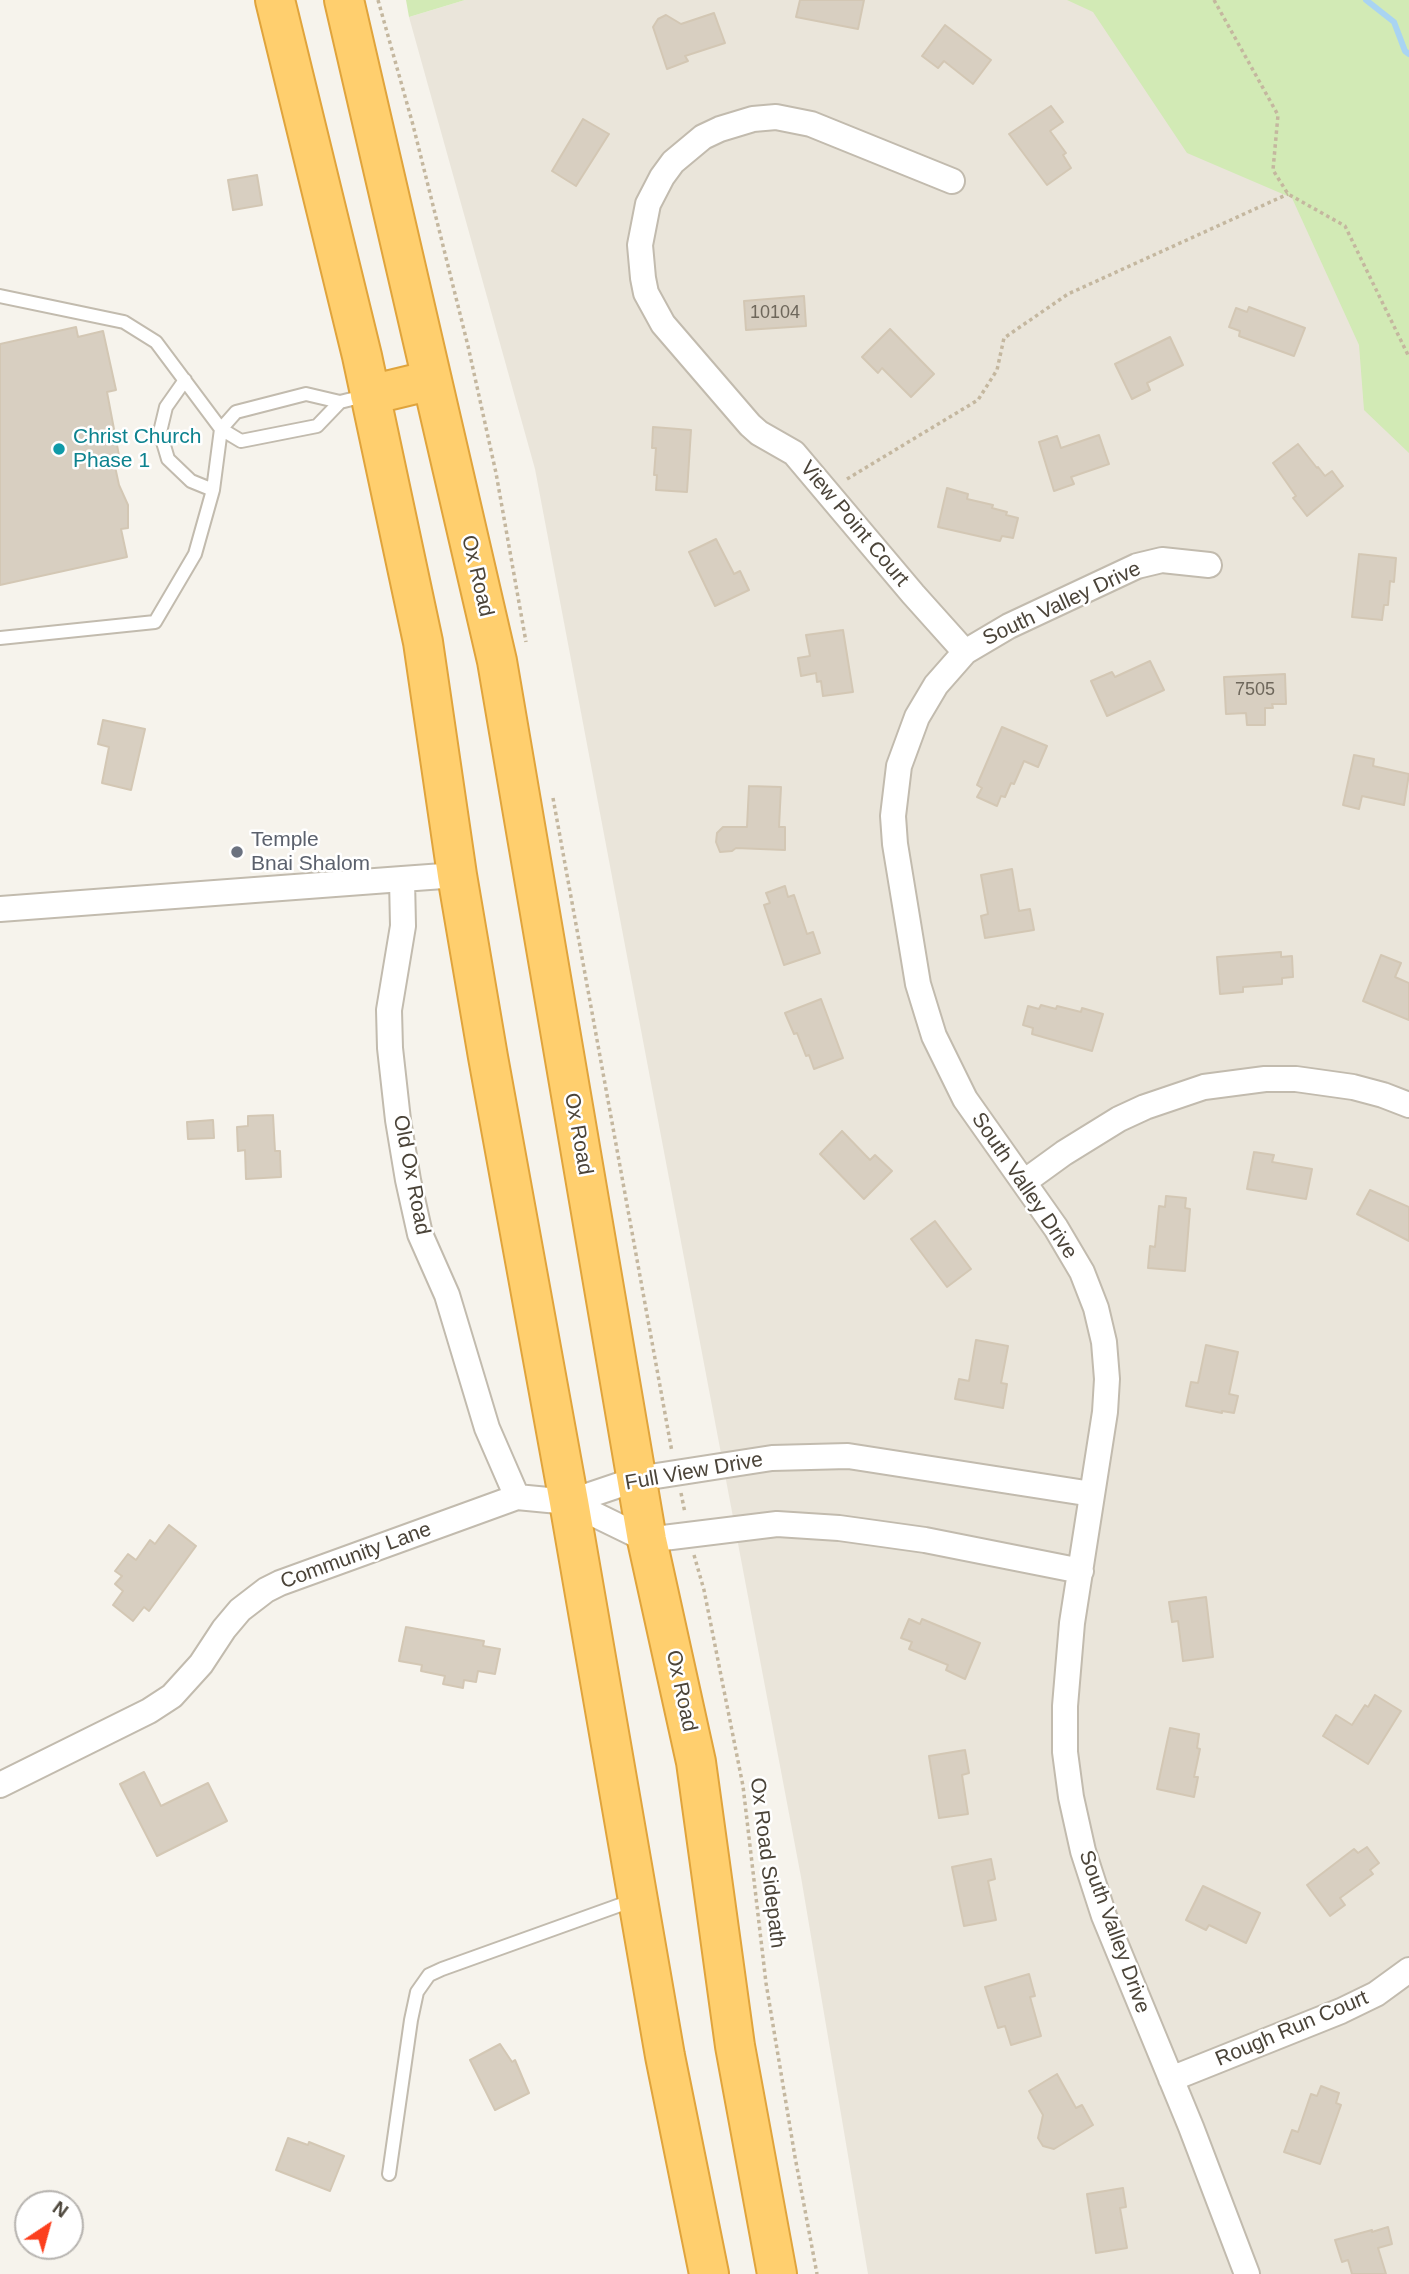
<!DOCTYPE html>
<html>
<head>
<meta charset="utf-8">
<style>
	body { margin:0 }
	#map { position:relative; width:1409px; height:2274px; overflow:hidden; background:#f6f3ec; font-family:Helvetica,sans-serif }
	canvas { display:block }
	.north { position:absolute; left:14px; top:2190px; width:70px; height:70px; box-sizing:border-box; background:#fff; border:2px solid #b7b4b0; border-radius:50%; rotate:36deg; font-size:19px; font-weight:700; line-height:28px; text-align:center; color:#4b4439 }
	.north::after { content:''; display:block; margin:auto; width:24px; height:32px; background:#fc3f1d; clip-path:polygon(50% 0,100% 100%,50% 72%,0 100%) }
</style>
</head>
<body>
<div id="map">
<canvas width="1409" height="2274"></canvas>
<div class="north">N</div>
</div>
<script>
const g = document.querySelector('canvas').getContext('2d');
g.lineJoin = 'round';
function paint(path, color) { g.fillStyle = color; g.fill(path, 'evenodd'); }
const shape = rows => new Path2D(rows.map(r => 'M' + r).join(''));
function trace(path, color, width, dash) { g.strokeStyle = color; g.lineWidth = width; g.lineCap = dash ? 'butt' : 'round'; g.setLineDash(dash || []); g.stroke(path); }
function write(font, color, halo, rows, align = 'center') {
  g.font = font + ' Helvetica,sans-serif'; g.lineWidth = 5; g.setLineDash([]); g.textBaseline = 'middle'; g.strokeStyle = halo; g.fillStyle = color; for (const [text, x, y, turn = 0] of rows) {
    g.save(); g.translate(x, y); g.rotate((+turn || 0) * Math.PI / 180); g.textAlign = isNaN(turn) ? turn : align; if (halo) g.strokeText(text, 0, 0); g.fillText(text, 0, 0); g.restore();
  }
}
paint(shape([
	[465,0,1409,0,1409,2274,868,2274,801,1877,535,469,409,17]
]), '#eae5da');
paint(shape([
	[406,0,465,0,409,17],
	[1067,0,1409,0,1409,453,1364,410,1359,345,1292,198,1187,153,1093,12]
]), '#d2eab5');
trace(shape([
	[1366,0,1394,22,1405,51,1409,54]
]), '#a9d4f2', 6);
const building = shape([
	[800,0,864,0,858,29,796,17,800,0],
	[714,13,725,43,685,56,688,61,667,69,653,27,658,19,666,15,681,24,714,13],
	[945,25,991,60,973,84,944,61,938,68,922,56,945,25],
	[1051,106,1063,122,1050,131,1066,153,1063,155,1071,168,1047,185,1009,134,1051,106],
	[583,119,609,134,576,186,552,171,583,119],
	[257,175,262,205,233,210,228,180,257,175],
	[804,296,806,326,746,330,744,301,804,296],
	[1249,307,1305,328,1294,356,1239,336,1240,331,1229,327,1236,308,1247,312,1249,307],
	[76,327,78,337,103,331,116,390,107,392,120,461,114,462,119,485,128,505,128,528,121,529,127,557,0,585,0,344,76,327],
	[890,329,934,374,911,397,882,368,878,373,862,357,890,329],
	[1170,337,1183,365,1147,383,1150,390,1132,399,1115,364,1170,337],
	[653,427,691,430,687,492,656,490,657,475,654,475,656,448,652,448,653,427],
	[1099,435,1109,464,1071,477,1074,484,1054,491,1039,442,1057,436,1061,448,1099,435],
	[1298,444,1317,468,1318,467,1325,476,1332,471,1343,486,1307,516,1293,498,1296,496,1273,463,1298,444],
	[947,488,968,494,967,499,993,505,992,508,1007,512,1006,515,1018,518,1013,538,1002,536,1000,541,938,527,947,488],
	[716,539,734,574,740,571,749,590,715,606,689,552,716,539],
	[1359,554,1396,558,1394,582,1390,581,1388,605,1384,605,1382,620,1352,617,1359,554],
	[843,630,853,692,823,696,821,681,817,682,816,673,801,676,798,658,810,656,806,635,843,630],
	[1150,661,1164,690,1107,716,1091,681,1112,672,1115,677,1150,661],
	[1285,674,1286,704,1272,704,1273,708,1265,708,1265,725,1247,725,1246,713,1226,714,1224,677,1285,674],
	[103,720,145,729,131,790,102,783,109,747,98,744,103,720],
	[1002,727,1047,746,1038,767,1024,761,1014,784,1011,783,1005,797,1001,796,997,806,977,797,982,788,977,785,1002,727],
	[1354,755,1374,759,1373,766,1409,774,1404,805,1362,796,1359,809,1343,805,1354,755],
	[749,786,781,787,779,827,785,827,785,850,736,848,732,851,720,852,716,842,717,833,723,827,747,827,749,786],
	[1012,869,1019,911,1030,909,1034,930,985,938,981,916,988,914,981,875,1012,869],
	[785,886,788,897,794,895,807,934,813,932,820,953,784,965,764,905,770,903,766,893,785,886],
	[1281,952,1281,957,1292,956,1293,977,1282,978,1282,984,1243,987,1243,992,1220,994,1217,957,1281,952],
	[1381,955,1401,963,1395,977,1409,983,1409,1020,1363,1001,1381,955],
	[821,999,843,1058,814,1069,809,1055,806,1056,797,1033,794,1034,785,1013,821,999],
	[1041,1005,1056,1009,1057,1006,1081,1012,1082,1008,1103,1014,1092,1051,1032,1034,1033,1028,1023,1025,1028,1006,1039,1009,1041,1005],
	[273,1115,275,1151,280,1151,281,1177,246,1179,245,1150,238,1151,237,1127,248,1126,248,1116,273,1115],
	[213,1120,214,1138,188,1139,187,1122,213,1120],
	[842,1131,870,1160,875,1155,892,1171,864,1199,820,1154,842,1131],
	[1254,1152,1274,1155,1272,1162,1312,1169,1306,1199,1247,1189,1254,1152],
	[1370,1190,1409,1207,1409,1241,1357,1214,1370,1190],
	[1166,1196,1186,1198,1185,1208,1190,1209,1185,1271,1148,1268,1150,1246,1155,1247,1159,1206,1165,1207,1166,1196],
	[935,1221,971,1269,947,1287,911,1239,935,1221],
	[976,1340,1008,1346,1001,1383,1007,1384,1003,1408,955,1399,959,1379,969,1381,976,1340],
	[1206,1345,1238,1352,1229,1394,1238,1396,1234,1413,1222,1411,1222,1413,1186,1406,1191,1382,1198,1383,1206,1345],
	[169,1525,196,1546,149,1611,144,1607,133,1621,113,1605,123,1591,115,1584,122,1576,115,1571,128,1554,136,1560,150,1540,155,1544,169,1525],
	[1206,1597,1213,1657,1183,1661,1178,1621,1172,1622,1169,1602,1206,1597],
	[909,1619,920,1624,922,1619,980,1643,965,1679,946,1670,948,1665,909,1649,912,1642,901,1638,909,1619],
	[406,1627,484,1641,483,1646,500,1649,495,1674,478,1671,476,1682,464,1680,463,1688,443,1684,445,1676,421,1671,422,1665,399,1661,406,1627],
	[1375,1695,1401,1711,1368,1764,1323,1736,1336,1715,1352,1725,1365,1705,1368,1707,1375,1695],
	[1170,1728,1199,1734,1197,1748,1200,1749,1194,1777,1198,1777,1194,1797,1157,1789,1170,1728],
	[965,1750,969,1773,962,1775,968,1814,939,1818,929,1756,965,1750],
	[144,1772,161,1806,208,1783,227,1821,157,1856,120,1784,144,1772],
	[1367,1847,1379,1863,1370,1870,1373,1874,1340,1898,1345,1905,1330,1916,1307,1885,1354,1849,1358,1853,1367,1847],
	[991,1859,995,1879,988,1881,996,1920,964,1926,952,1867,991,1859],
	[1203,1886,1260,1913,1246,1943,1209,1925,1206,1930,1186,1920,1203,1886],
	[1029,1974,1035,1996,1030,1997,1041,2036,1011,2045,1005,2026,998,2028,985,1987,1029,1974],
	[500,2044,512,2062,515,2060,529,2093,495,2110,470,2060,500,2044],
	[1057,2074,1076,2108,1082,2105,1093,2125,1054,2149,1043,2146,1038,2138,1043,2115,1029,2091,1057,2074],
	[1321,2086,1339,2093,1336,2103,1341,2105,1320,2164,1284,2152,1292,2130,1298,2132,1311,2094,1317,2096,1321,2086],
	[288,2138,308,2145,309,2142,344,2156,330,2191,276,2170,288,2138],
	[1123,2188,1126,2207,1120,2208,1127,2248,1096,2253,1087,2194,1123,2188],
	[1388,2227,1392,2244,1378,2248,1386,2274,1352,2274,1348,2260,1342,2262,1335,2240,1372,2230,1372,2232,1388,2227]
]);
paint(building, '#d8cfc1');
trace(building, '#d3c7b4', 2);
const lane = shape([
	[0,296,124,322,156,342,221,429,241,441,317,426,340,402],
	[185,380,166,407,160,432,168,459,191,481,213,490],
	[0,638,155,622,195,554,213,490,221,429,236,412,306,394,340,402,368,395],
	[389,2174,411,2020,417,1992,429,1975,442,1969,634,1900]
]);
const street = shape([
	[952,181,811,124,776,117,753,119,720,129,703,137,673,162,662,177,648,204,640,245,643,278,646,293,663,324,750,425,759,433,794,453,913,594,965,652],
	[1209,565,1162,560,1137,566,1009,626,965,652,936,685,917,717,899,766,893,816,895,844,918,984,934,1036,965,1099,1056,1228,1082,1272,1096,1308,1104,1342,1107,1379,1105,1412,1072,1623,1065,1706,1065,1752,1071,1797,1083,1851,1104,1916,1191,2127,1247,2274],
	[457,875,402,879,403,926,389,1010,390,1048,398,1120,408,1180,420,1234,447,1295,487,1428,517,1497],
	[0,909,402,879],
	[1024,1182,1064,1153,1119,1119,1145,1107,1204,1087,1265,1079,1296,1079,1353,1087,1383,1095,1409,1105],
	[569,1502,637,1479,772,1458,848,1456,1092,1494],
	[0,1785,149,1711,172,1696,201,1664,224,1629,240,1610,266,1590,280,1583,517,1497,569,1502,647,1540,777,1524,839,1528,925,1540,1081,1571],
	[1171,2079,1341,2011,1376,1994,1409,1970]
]);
const highway = shape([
	[275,0,362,356,423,642,457,875,488,1057,569,1502,665,2056,709,2274],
	[344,0,497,661,647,1540,696,1762,735,2046,777,2274],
	[370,395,432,380]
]);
trace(lane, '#c2bbae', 16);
trace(street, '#c2bbae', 28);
trace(highway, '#e0a43c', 42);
trace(shape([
	[378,0,413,125,468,346,496,473,526,642],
	[1214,0,1278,115,1273,170,1288,194,1345,226,1409,357],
	[847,479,978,400,997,370,1004,338,1068,294,1288,194],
	[553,798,672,1452],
	[681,1493,685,1513],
	[694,1555,704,1590,743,1786,766,1983,795,2157,817,2274]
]), '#c4b79f', 3.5, [3.5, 3.5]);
trace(lane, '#fff', 12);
trace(street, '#fff', 24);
trace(highway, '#ffcf6e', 38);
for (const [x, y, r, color] of [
	[59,449,7,"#0f9aa8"],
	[237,852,7,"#6b7280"]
]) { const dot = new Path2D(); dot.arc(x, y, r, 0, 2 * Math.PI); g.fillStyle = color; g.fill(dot); trace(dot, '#fff', 2.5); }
write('18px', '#6e675b', null, [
	["10104",775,313],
	["7505",1255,690]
]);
write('21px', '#0d838f', '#fff', [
	["Christ Church",73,437],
	["Phase 1",73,461]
], 'left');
write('21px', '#4b4439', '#fff', [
	["View Point Court",854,524,50],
	["Ox Road",477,576,77],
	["South Valley Drive",1062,604,-25],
	["Ox Road",578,1134,80],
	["Old Ox Road",411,1175,79],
	["South Valley Drive",1024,1186,56],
	["Full View Drive",694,1472,-10],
	["Community Lane",356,1556,-20],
	["Ox Road",681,1691,78],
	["Ox Road Sidepath",767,1863,83],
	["South Valley Drive",1114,1932,70],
	["Rough Run Court",1292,2029,-23]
]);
write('21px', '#5b616d', '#fff', [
	["Temple",251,840],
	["Bnai Shalom",251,864]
], 'left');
</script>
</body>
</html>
